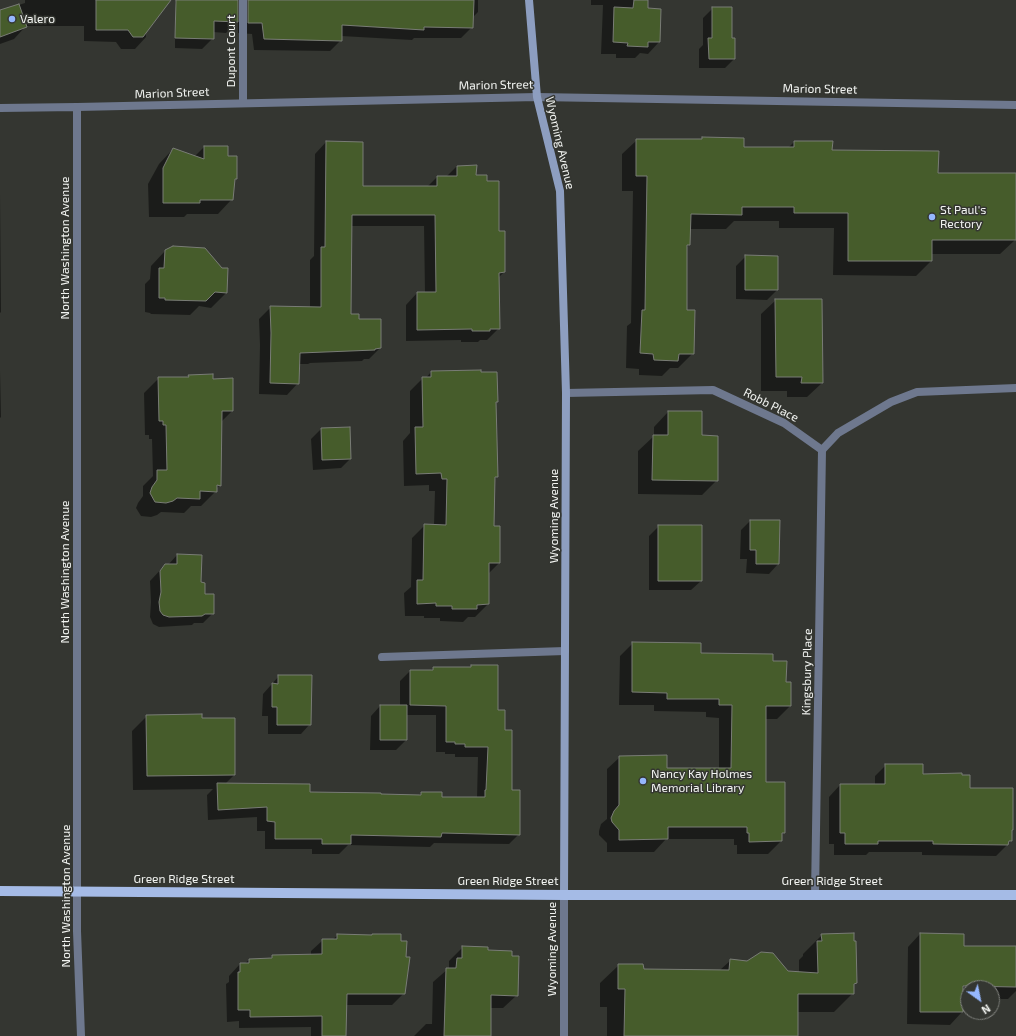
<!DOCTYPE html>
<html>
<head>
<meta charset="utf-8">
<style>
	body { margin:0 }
	#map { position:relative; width:1016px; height:1036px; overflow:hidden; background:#343631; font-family:"Exo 2",sans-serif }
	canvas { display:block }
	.north { position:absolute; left:960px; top:980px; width:40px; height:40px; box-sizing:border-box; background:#343631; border:1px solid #80827e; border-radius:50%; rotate:147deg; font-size:11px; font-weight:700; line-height:16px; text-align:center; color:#f2f4f1 }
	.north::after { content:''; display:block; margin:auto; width:14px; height:18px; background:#95b7fd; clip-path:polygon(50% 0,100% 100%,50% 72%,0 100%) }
</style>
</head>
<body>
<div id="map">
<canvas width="1016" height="1036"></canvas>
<div class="north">N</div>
</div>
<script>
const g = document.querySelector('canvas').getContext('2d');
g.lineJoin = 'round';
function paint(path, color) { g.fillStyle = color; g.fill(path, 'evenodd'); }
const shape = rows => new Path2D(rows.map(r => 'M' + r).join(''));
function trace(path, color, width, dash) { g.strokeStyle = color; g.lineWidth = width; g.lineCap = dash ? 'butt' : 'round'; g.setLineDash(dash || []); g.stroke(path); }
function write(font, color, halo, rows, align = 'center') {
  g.font = font + ' "Exo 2",sans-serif'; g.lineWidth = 3; g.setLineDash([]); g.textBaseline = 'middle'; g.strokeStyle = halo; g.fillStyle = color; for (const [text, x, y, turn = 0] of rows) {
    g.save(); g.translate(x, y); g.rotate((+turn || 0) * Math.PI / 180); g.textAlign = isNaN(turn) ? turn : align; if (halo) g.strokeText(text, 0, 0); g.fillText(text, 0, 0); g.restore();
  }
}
paint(shape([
	[25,0,146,0,146,37,135,49,121,49,116,42,84,41,84,26,26,26,14,39,0,44,0,11,25,3],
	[177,0,478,0,478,12,472,18,472,27,461,38,414,38,412,40,341,36,341,40,330,51,254,50,252,34,238,33,238,20,226,33,213,32,213,38,202,49,175,48,175,2],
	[591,0,647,0,647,9,659,42,648,54,640,53,635,58,616,58,616,54,601,54,603,5,591,5],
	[713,8,731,39,734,59,725,68,699,68,699,49,703,45,703,18],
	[703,138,743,148,788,148,794,142,831,151,937,174,1015,240,1000,254,931,254,931,261,916,276,833,275,834,228,779,228,779,221,734,221,726,229,690,229,689,245,686,248,686,311,693,353,678,368,670,368,662,376,639,375,639,369,626,368,627,326,631,323,633,191,622,191,622,154,637,140,701,140],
	[326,142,362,187,427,187,437,177,446,177,457,166,476,166,475,176,486,182,498,232,504,272,498,278,499,328,487,340,480,340,478,342,461,342,461,340,406,341,406,305,417,293,425,293,424,226,351,226,350,315,358,320,380,348,369,359,364,359,362,361,310,363,308,364,299,364,298,383,287,395,259,394,260,345,259,319,271,307,310,308,310,260,314,256,315,154],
	[204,147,227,147,227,157,236,179,233,182,232,199,218,214,187,214,184,217,149,217,148,184,159,164,173,149,194,157],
	[0,194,1,312,0,313],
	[165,251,221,269,227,269,226,293,211,308,199,306,190,315,151,314,150,313,145,312,145,284,150,279,151,266],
	[746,256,777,290,767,300,736,299,736,266],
	[776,300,822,383,807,397,787,397,787,391,761,391,761,314],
	[0,371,1,417,0,418],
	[431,372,496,373,497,402,495,403,497,476,494,480,493,527,499,527,499,563,488,574,488,604,475,617,468,617,463,622,440,621,440,618,424,618,424,616,405,616,404,593,411,587,412,538,425,525,434,525,435,491,429,491,429,485,404,486,403,441,410,433,410,391,423,378,426,378],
	[189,376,232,411,220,423,220,485,216,489,216,491,201,506,191,506,184,513,161,512,157,515,151,517,141,516,136,508,138,503,143,496,143,486,153,476,152,439,149,439,149,435,145,435,144,393,159,378,186,378],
	[668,412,717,480,702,495,638,494,638,451,654,436,654,427],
	[321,429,350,459,341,468,313,470,311,439],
	[750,521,778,564,769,574,746,573,747,559,740,559,741,530],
	[659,526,701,581,691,590,649,590,649,536],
	[177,555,204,595,213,613,203,623,194,623,192,625,159,627,153,624,150,617,151,602,150,581,165,565,168,565],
	[633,643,700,654,772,662,785,683,790,683,790,706,777,719,765,719,765,783,784,833,781,835,781,841,768,854,737,854,737,845,734,845,734,839,666,839,654,852,607,852,607,843,599,835,599,831,601,824,607,819,607,769,620,757,666,768,719,769,719,718,706,717,706,712,654,711,654,705,619,705,620,656],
	[496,666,497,711,504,731,511,791,519,834,509,844,434,843,430,847,348,845,339,854,312,854,312,849,265,849,265,831,257,831,257,817,208,820,207,795,213,789,133,790,132,731,147,716,201,719,234,775,225,784,309,793,418,796,421,793,441,798,477,798,478,757,455,757,455,754,445,754,445,752,436,752,436,715,406,715,406,740,396,750,370,750,371,716,380,706,400,706,400,681,410,671,430,671,433,668],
	[279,676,310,724,301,734,268,734,268,716,262,716,263,694],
	[886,765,969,789,1012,789,1012,830,1011,832,1011,841,996,856,922,855,922,852,869,852,866,855,834,855,834,844,829,844,829,797,840,785,875,785,875,776],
	[920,934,963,947,1016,947,1016,991,1008,999,992,999,992,988,968,988,968,998,962,998,962,1012,950,1025,907,1024,908,947],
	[338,935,404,993,392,1005,346,1005,345,1036,311,1036,311,1027,239,1028,239,1021,227,1022,226,984,229,982,229,976,240,964,244,964,249,960,269,959,273,956,311,955,311,951,323,940,332,940],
	[822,935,856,983,853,986,853,993,834,1012,797,1012,797,1036,607,1036,607,1007,600,1007,600,983,619,965,643,970,720,970,731,960,787,972,799,972,799,960,803,956,803,954],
	[463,947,517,995,503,1008,490,1008,490,1036,414,1036,426,1024,432,1024,433,982,449,968,449,961]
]), '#0007');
const building = shape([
	[96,0,171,0,143,37,133,37,128,30,96,30,96,0],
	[176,0,238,0,238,22,214,21,214,39,175,38,176,0],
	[248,0,474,0,473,28,424,27,424,30,342,25,342,41,264,39,262,23,248,23,248,0],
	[634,0,648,0,648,8,661,9,660,42,648,42,648,47,627,46,628,43,613,42,614,7,633,8,634,0],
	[19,4,27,27,0,37,0,10,19,4],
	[712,7,732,7,732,38,735,38,735,59,709,59,708,38,712,38,712,7],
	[702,137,744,138,744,147,794,147,794,141,833,141,832,150,939,151,938,173,1016,173,1016,240,932,240,932,261,848,261,848,213,794,213,794,207,742,207,742,215,691,214,690,245,687,245,687,310,695,310,694,354,679,354,678,361,654,360,653,354,640,353,642,310,645,310,647,176,636,176,636,139,702,139,702,137],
	[326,141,363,142,363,186,437,186,437,176,457,176,457,166,477,165,476,175,487,175,487,181,499,181,499,231,505,231,505,272,499,273,500,329,490,329,490,331,472,331,472,329,417,330,417,292,436,292,435,215,352,215,351,314,359,314,359,319,381,319,381,348,375,349,375,350,300,353,299,384,270,383,271,333,270,306,321,307,321,247,325,247,326,141],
	[204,146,228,146,228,156,237,156,237,179,235,179,233,200,200,200,200,203,163,203,163,168,173,148,204,159,204,146],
	[173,246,205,248,222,268,228,268,227,293,215,292,206,301,165,300,165,298,159,298,159,268,164,268,165,250,173,246],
	[745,255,778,256,778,290,745,290,745,255],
	[775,299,822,299,823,383,801,383,802,377,776,377,775,299],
	[481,370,481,372,497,372,498,402,496,402,498,477,495,477,494,526,500,526,500,563,489,563,489,604,477,605,477,609,452,609,452,606,436,606,436,603,417,604,417,580,423,580,424,524,446,525,447,479,442,479,441,473,416,474,415,427,423,427,422,377,431,377,431,371,481,370],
	[213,374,213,379,233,378,233,411,222,411,221,486,217,485,217,492,200,491,200,499,177,498,173,501,166,503,155,502,150,493,152,487,157,480,157,470,167,470,166,425,163,425,163,421,159,421,158,377,189,377,188,375,213,374],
	[668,411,702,411,702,435,718,436,718,481,652,480,653,435,668,435,668,411],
	[350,427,351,459,322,460,321,428,350,427],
	[750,520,780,520,779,564,756,564,756,550,750,550,750,520],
	[658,525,702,525,702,581,658,581,658,525],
	[177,554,202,555,201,582,205,583,205,594,214,594,214,614,205,614,202,616,169,617,163,615,160,611,159,602,161,592,160,571,165,564,177,564,177,554],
	[632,642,701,643,701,653,773,654,773,661,787,661,786,682,791,682,791,706,766,706,766,782,785,782,785,833,782,833,782,841,749,842,749,833,747,833,747,827,668,827,668,839,619,840,619,830,612,822,611,818,614,811,619,805,619,756,667,755,667,768,731,768,732,705,719,705,719,699,667,699,667,693,632,692,632,642],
	[471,665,498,665,498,710,505,710,505,730,512,730,512,790,520,790,520,835,442,833,441,837,351,835,351,844,322,844,322,839,275,839,275,822,267,821,267,807,218,810,217,783,310,784,310,792,381,793,381,794,421,795,421,792,442,792,442,797,485,797,485,790,486,790,488,747,465,747,465,744,455,744,455,742,446,742,446,706,410,705,410,670,433,670,433,667,471,667,471,665],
	[278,675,312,675,311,725,277,725,277,707,272,707,272,683,278,684,278,675],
	[380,705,407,705,407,740,380,740,380,705],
	[202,714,202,718,235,718,235,775,147,776,146,715,202,714],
	[885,764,923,764,923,774,962,773,962,775,970,775,970,788,1013,788,1013,830,1012,830,1012,841,1009,841,1008,845,933,844,933,841,878,841,878,844,845,844,845,833,840,833,840,784,885,784,885,764],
	[854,933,854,941,856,941,857,983,854,984,854,994,798,994,798,1036,624,1036,625,989,618,989,618,964,643,964,644,969,729,970,730,959,747,961,761,952,773,953,788,971,818,973,817,941,822,941,821,934,854,933],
	[920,933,964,934,964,946,1016,946,1016,987,963,986,963,1012,920,1012,920,933],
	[337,934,372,935,372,934,401,934,401,941,407,941,406,957,410,957,405,994,347,994,346,1036,322,1036,322,1016,250,1017,250,1010,238,1010,238,972,240,972,240,963,249,963,249,959,272,958,272,955,322,954,322,939,337,939,337,934],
	[462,946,488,947,488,950,512,951,512,956,519,956,518,996,491,995,491,1036,444,1036,446,968,456,968,457,958,462,958,462,946]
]);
paint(building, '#465c2b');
trace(building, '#797c76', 1);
trace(shape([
	[243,0,243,103],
	[566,393,713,390,784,423,822,450,838,433,891,402,917,392,1016,388],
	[382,657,565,651],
	[815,894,822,450]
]), '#6e788e', 8);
trace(shape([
	[77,107,537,97,1016,105],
	[564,895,564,1036]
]), '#6e788e', 8);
trace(shape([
	[0,108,77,107,77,931,81,1036]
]), '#6e788e', 8);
trace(shape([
	[529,0,537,97,560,191,566,393,564,895]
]), '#8d9ec0', 8);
trace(shape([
	[0,891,564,895,1016,895]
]), '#a5bbe6', 10);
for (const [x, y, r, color] of [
	[12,19,4,"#95b7fd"],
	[932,217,4,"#95b7fd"],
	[643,781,4,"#95b7fd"]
]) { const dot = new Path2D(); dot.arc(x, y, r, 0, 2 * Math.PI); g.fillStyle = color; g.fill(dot); trace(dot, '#343631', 1.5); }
write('12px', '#f2f4f1', '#343631', [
	["Valero",20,19],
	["St Paul's",940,210],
	["Rectory",940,224],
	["Nancy Kay Holmes",651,774],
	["Memorial Library",651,788]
], 'left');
write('12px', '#f2f4f1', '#343631', [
	["Dupont Court",231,51,-90],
	["Marion Street",496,85,-1],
	["Marion Street",820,89,1],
	["Marion Street",172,93,-2],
	["Wyoming Avenue",560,143,77],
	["North Washington Avenue",65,248,-90],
	["Robb Place",771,405,27],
	["Wyoming Avenue",554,516,-90],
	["North Washington Avenue",65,572,-90],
	["Kingsbury Place",807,672,-89],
	["Green Ridge Street",184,879],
	["Green Ridge Street",508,881],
	["Green Ridge Street",832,881],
	["North Washington Avenue",66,896,-90],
	["Wyoming Avenue",552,949,-90]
]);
</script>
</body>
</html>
